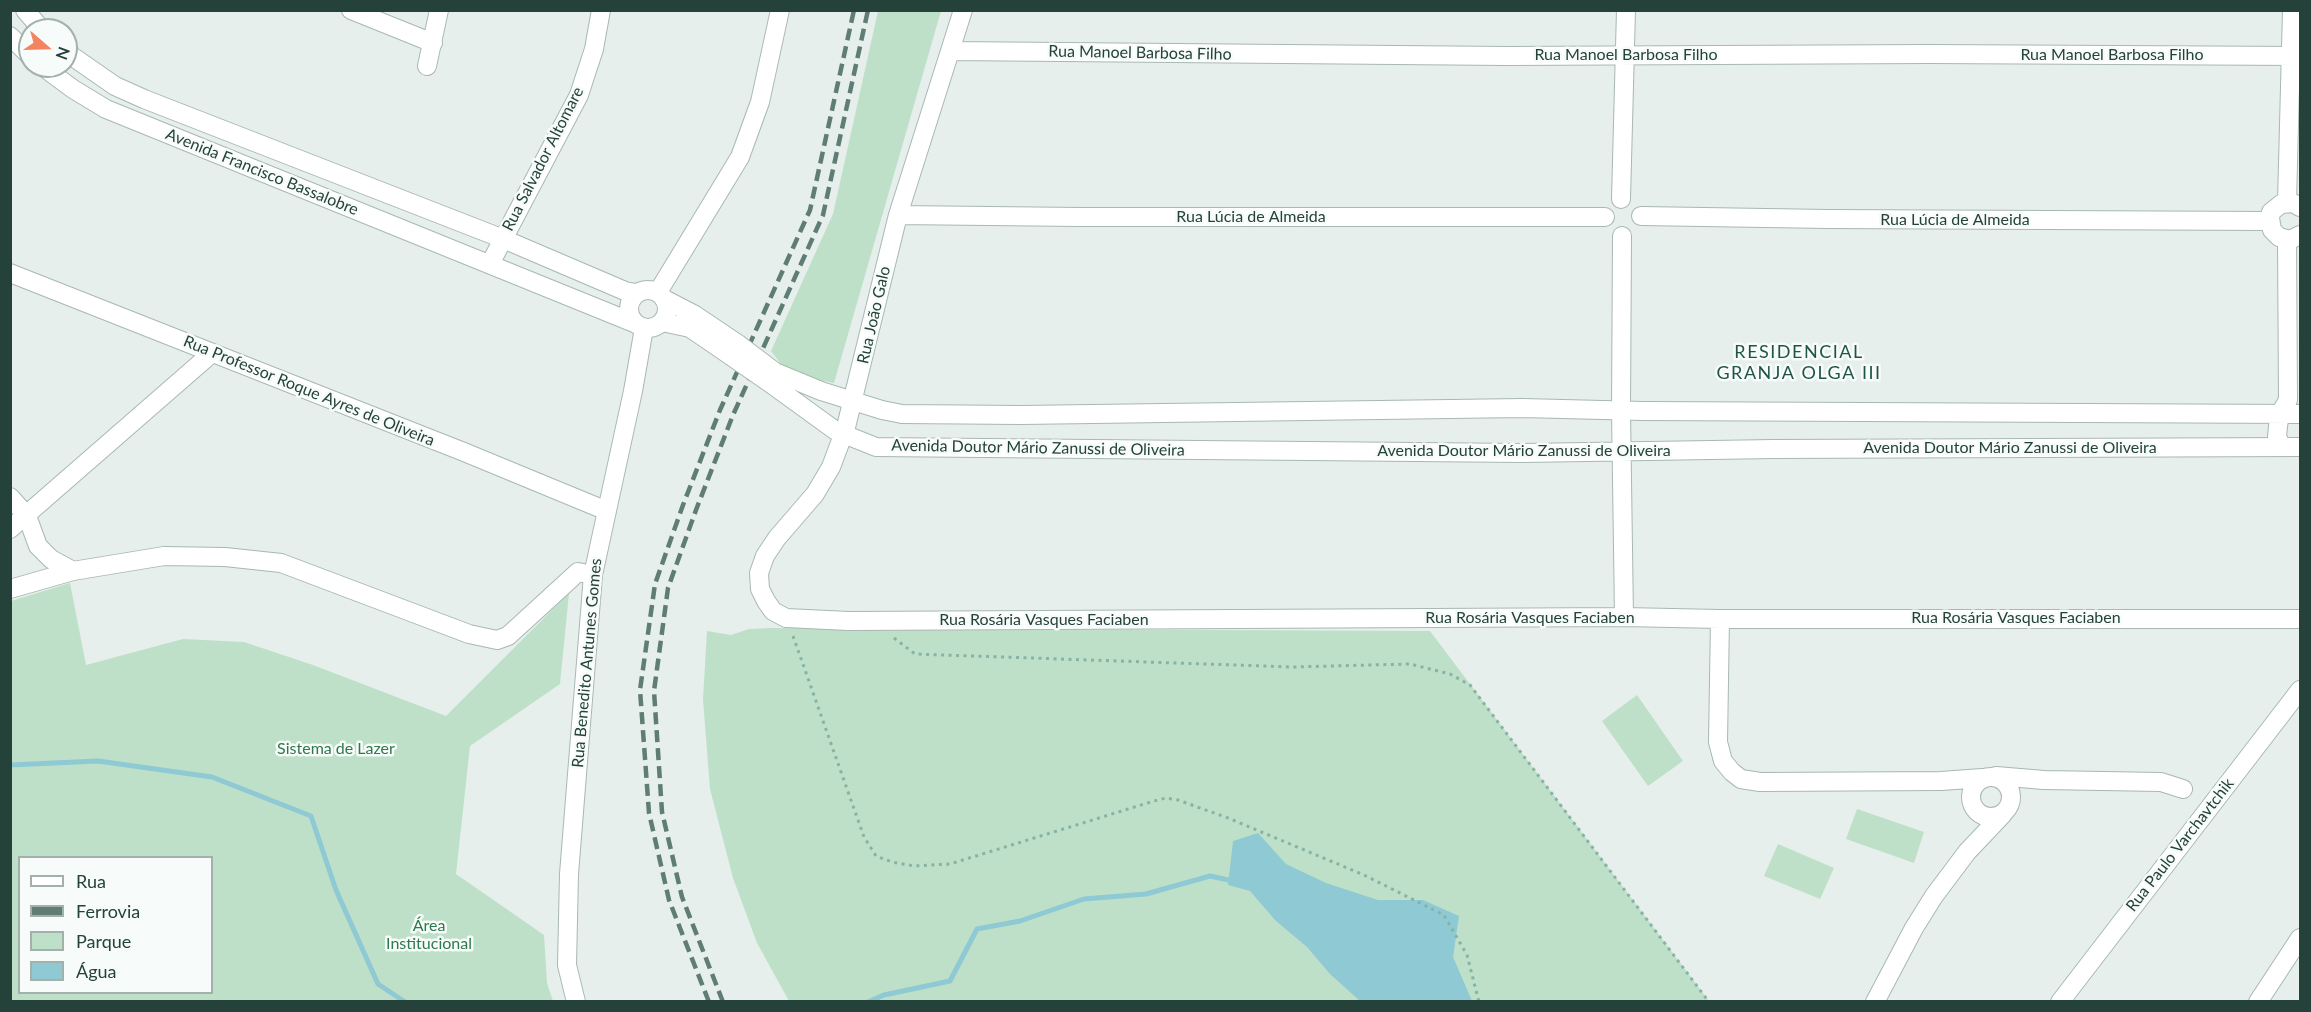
<!DOCTYPE html>
<html>
<head>
<meta charset="utf-8">
<style>
	body { margin:0 }
	#map { position:relative; width:2311px; height:1012px; overflow:hidden; background:#e6efeb; font-family:Lato,sans-serif }
	canvas { display:block }
	.frame { position:absolute; inset:0; border:12px solid #24423a; pointer-events:none }
	.legend { position:absolute; left:18px; top:856px; width:195px; height:138px; box-sizing:border-box; background:#f7fbf9; border:2px solid #a3b1ad; margin:0; padding:8px 10px; list-style:none; font-size:18px; color:#24423a }
	.legend li { display:flex; align-items:center; gap:12px; height:30px }
	.legend b { width:30px; border:2px solid #a3b1ad }
	.north { position:absolute; left:18px; top:18px; width:60px; height:60px; box-sizing:border-box; background:#f7fbf9; border:2px solid #a3b1ad; border-radius:50%; rotate:110deg; font-size:16px; font-weight:700; line-height:24px; text-align:center; color:#24423a }
	.north::after { content:''; display:block; margin:auto; width:21px; height:27px; background:#f4845f; clip-path:polygon(50% 0,100% 100%,50% 72%,0 100%) }
</style>
</head>
<body>
<div id="map">
<canvas width="2311" height="1012"></canvas>
<div class="frame"></div>
<ul class="legend">
<li><b style="height:8px;background:#fff"></b>Rua</li>
<li><b style="height:8px;background:#5f7d75"></b>Ferrovia</li>
<li><b style="height:16px;background:#bfe0c8"></b>Parque</li>
<li><b style="height:16px;background:#8ec9d4"></b>Água</li>
</ul>
<div class="north">N</div>
</div>
<script>
const g = document.querySelector('canvas').getContext('2d');
g.lineJoin = 'round';
function paint(path, color) { g.fillStyle = color; g.fill(path, 'evenodd'); }
const shape = rows => new Path2D(rows.map(r => 'M' + r).join(''));
function trace(path, color, width, dash) { g.strokeStyle = color; g.lineWidth = width; g.lineCap = dash ? 'butt' : 'round'; g.setLineDash(dash || []); g.stroke(path); }
function write(font, color, halo, rows, align = 'center') {
  g.font = font + ' Lato,sans-serif'; g.lineWidth = 5; g.setLineDash([]); g.textBaseline = 'middle'; g.strokeStyle = halo; g.fillStyle = color; for (const [text, x, y, turn = 0] of rows) {
    g.save(); g.translate(x, y); g.rotate((+turn || 0) * Math.PI / 180); g.textAlign = isNaN(turn) ? turn : align; if (halo) g.strokeText(text, 0, 0); g.fillText(text, 0, 0); g.restore();
  }
}
paint(shape([
	[878,11,941,11,834,383,803,377,784,368,771,351,833,214],
	[70,583,86,665,183,639,244,642,313,665,446,716,569,593,560,684,470,746,456,874,544,935,547,983,553,1001,11,1001,11,601],
	[20,858,212,858,212,992,20,992],
	[770,628,1430,631,1709,1001,789,1001,757,943,733,878,710,789,703,699,707,631,731,635,749,629],
	[1637,695,1683,761,1648,786,1602,721],
	[1857,809,1924,832,1914,863,1846,839],
	[1778,844,1834,868,1820,899,1764,876]
]), '#bfe0c8');
paint(shape([
	[1258,833,1286,864,1326,883,1378,900,1423,900,1459,916,1453,957,1472,1001,1360,1001,1330,974,1307,947,1276,921,1250,891,1228,885,1233,841]
]), '#8ec9d4');
trace(shape([
	[10,765,98,761,212,777,311,816,336,890,378,984,405,1002],
	[868,1002,884,995,950,981,977,929,1020,921,1084,899,1146,894,1210,876,1233,881]
]), '#8ec9d4', 5);
const minor = shape([
	[25,10,42,30],
	[351,10,433,43],
	[963,10,898,215,846,427,831,467,815,494,777,538,765,556,759,573,760,589,766,601,773,611,786,618,849,621,1624,617,1720,619,2300,619],
	[10,36,30,56],
	[951,51,1507,56,1929,54,2300,56],
	[66,52,115,86,144,99,501,238,625,291,636,293],
	[42,66,73,89,106,109,634,323],
	[427,66,439,10],
	[1621,199,1626,10],
	[2287,202,2292,10],
	[2300,207,2293,203,2281,204,2271,212,2270,218,2272,230,2279,237,2290,240,2300,235],
	[898,215,1080,217,1605,217],
	[1641,216,1828,219,2270,221],
	[1622,236,1621,411,1624,617],
	[490,264,579,95,594,49,601,10],
	[10,273,464,452,607,511],
	'629 309a19 19 0 1 1 38 0a19 19 0 1 1-38 0Z',
	[658,292,740,157,760,102,780,10],
	[666,300,695,315,738,344],
	[662,322,690,328,731,356],
	[775,372,821,391,882,410,902,414,1021,415,1522,408,1643,411,2300,414],
	[767,381,836,431,876,447,1523,453,1774,449,2300,447],
	[2282,447,2277,437,2278,426,2280,414,2288,400,2287,239],
	[10,497,27,516,38,546,51,559,73,571],
	[10,529,212,353],
	[10,589,73,571,164,556,225,557,281,563,469,634,497,640,508,636,578,572,593,575],
	[1720,619,1718,742,1723,761,1732,772,1741,779,1760,782,1941,781,1982,778],
	[1996,776,2044,780,2161,782,2183,789],
	'1971 797a20 20 0 1 1 40 0a20 20 0 1 1-40 0Z',
	[576,1002,567,965,569,874,593,575,633,391,644,328],
	[1875,1002,1914,928,1934,896,1967,852,2003,814],
	[2060,1002,2300,690],
	[2258,1002,2300,938]
]);
trace(minor, '#a8b8b2', 20);
trace(shape([
	[793,636,864,837,876,856,892,862,914,866,950,864,1154,801,1166,798,1178,800,1228,818,1364,875,1444,915,1467,955,1479,1002],
	[894,638,915,654,1292,667,1410,664,1450,674,1470,685,1709,1002]
]), '#86b3a5', 3, [3, 4.5]);
trace(minor, '#fff', 18);
trace(shape([
	[709,1002,669,900,649,813,640,690,655,584,683,505,720,410,810,210,854,10],
	[723,1002,682,897,662,812,654,691,668,588,696,510,733,415,823,215,868,10]
]), '#5f7d75', 4.5, [12, 6]);
const minorBridge = shape([
	[738,344,775,372],
	[731,356,767,381]
]);
trace(minorBridge, '#a8b8b2', 20, []);
trace(minorBridge, '#fff', 18);
write('16px', '#24423a', '#f7fbf9', [
	["Rua Manoel Barbosa Filho",1140,53,1],
	["Rua Manoel Barbosa Filho",1626,55],
	["Rua Manoel Barbosa Filho",2112,55],
	["Rua Salvador Altomare",543,159,-63],
	["Avenida Francisco Bassalobre",262,172,22],
	["Rua Lúcia de Almeida",1251,217],
	["Rua Lúcia de Almeida",1955,220],
	["Rua João Galo",874,315,-77],
	["Rua Professor Roque Ayres de Oliveira",309,391,22],
	["Avenida Doutor Mário Zanussi de Oliveira",1038,448,1],
	["Avenida Doutor Mário Zanussi de Oliveira",2010,448],
	["Avenida Doutor Mário Zanussi de Oliveira",1524,451],
	["Rua Rosária Vasques Faciaben",1530,618],
	["Rua Rosária Vasques Faciaben",2016,618],
	["Rua Rosária Vasques Faciaben",1044,620],
	["Rua Benedito Antunes Gomes",587,663,-85],
	["Rua Paulo Varchavtchik",2180,845,-52]
]);
write('16px', '#2d7a4b', '#f7fbf9', [
	["Sistema de Lazer",336,749],
	["Área",429,926],
	["Institucional",429,944]
]);
g.letterSpacing = '1.5px';
write('18px', '#1f5548', '#f7fbf9', [
	["RESIDENCIAL",1799,352],
	["GRANJA OLGA III",1799,373]
]);
g.letterSpacing = '0px';
</script>
</body>
</html>
